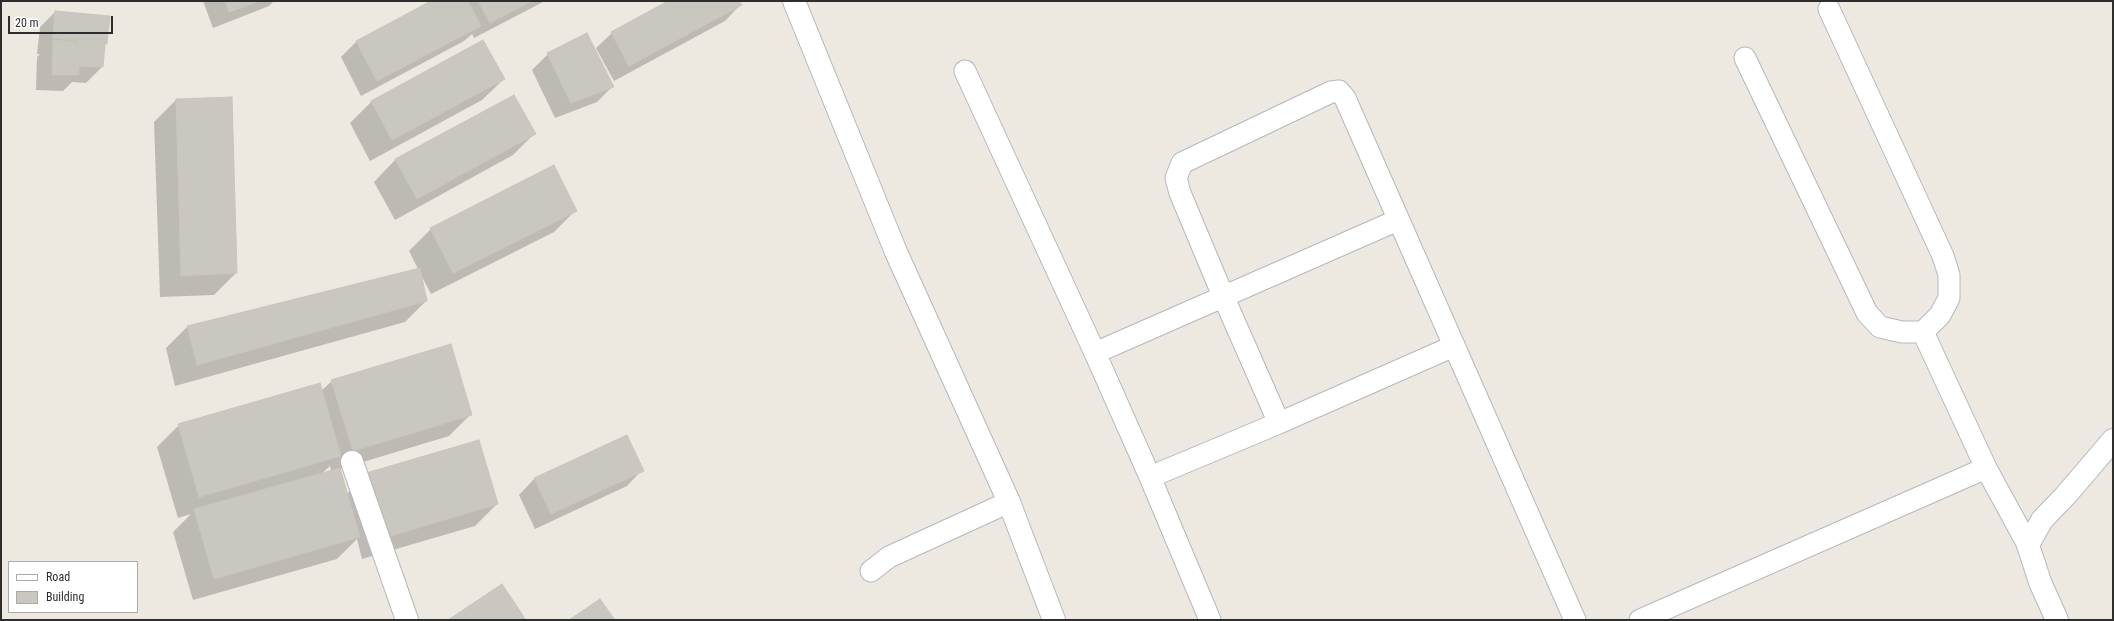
<!DOCTYPE html>
<html>
<head>
<meta charset="utf-8">
<style>
	body { margin:0 }
	#map { position:relative; width:2114px; height:621px; overflow:hidden; background:#ede9e1; font-family:"Roboto Condensed",sans-serif }
	canvas { display:block }
	.frame { position:absolute; inset:0; border:2px solid #2d2d2d; pointer-events:none }
	.legend { position:absolute; left:8px; top:561px; width:130px; height:52px; box-sizing:border-box; background:#fff; border:1px solid #ababab; margin:0; padding:5px 7px; list-style:none; font-size:12px; color:#2d2d2d }
	.legend li { display:flex; align-items:center; gap:8px; height:20px }
	.legend b { width:20px; border:1px solid #ababab }
	.scale { position:absolute; left:8px; top:16px; width:105px; height:18px; box-sizing:border-box; border:2px solid #2d2d2d; border-top:0; padding-left:5px; font-size:12px; line-height:14px; white-space:nowrap; color:#2d2d2d; -webkit-text-stroke:3px #fff; paint-order:stroke }
</style>
</head>
<body>
<div id="map">
<canvas width="2114" height="621"></canvas>
<div class="frame"></div>
<ul class="legend">
<li><b style="height:5px;background:#fff"></b>Road</li>
<li><b style="height:11px;background:#c9c7bf"></b>Building</li>
</ul>
<div class="scale">20 m</div>
</div>
<script>
const g = document.querySelector('canvas').getContext('2d');
g.lineJoin = 'round';
function paint(path, color) { g.fillStyle = color; g.fill(path, 'evenodd'); }
const shape = rows => new Path2D(rows.map(r => 'M' + r).join(''));
function trace(path, color, width, dash) { g.strokeStyle = color; g.lineWidth = width; g.lineCap = dash ? 'butt' : 'round'; g.setLineDash(dash || []); g.stroke(path); }
paint(shape([
	[203,1,274,1,269,6,213,28],
	[434,1,545,1,474,38,472,34,464,41,361,96,341,57,357,41],
	[670,1,738,1,740,5,725,21,614,81,596,48,612,33],
	[55,12,109,17,102,67,86,83,72,82,63,91,36,90,37,57,40,54,37,54,40,27],
	[79,40,94,41,93,44,79,43],
	[548,54,613,86,597,102,555,118,532,70],
	[504,79,482,100,370,161,350,123,371,102],
	[514,96,534,134,513,155,395,220,374,182,395,160],
	[176,100,236,273,214,295,160,297,154,122],
	[575,211,554,232,431,294,421,275,426,301,405,322,175,386,166,348,187,327,418,269,409,251,431,229],
	[332,381,471,414,449,436,340,469,347,494,366,474,497,504,475,526,362,559,357,539,337,559,193,600,173,532,191,514,178,518,157,447,179,425,321,391],
	[330,466,331,471,321,474],
	[642,470,627,486,535,529,519,495,534,479]
]), '#0003');
const building = shape([
	[225,1,259,1,229,12,225,1],
	[431,1,468,1,481,26,377,81,356,41,431,1],
	[478,1,532,1,490,23,478,1],
	[668,1,739,1,742,5,629,66,611,32,668,1],
	[55,11,110,16,107,44,53,38,55,11],
	[587,33,614,87,571,103,547,53,587,33],
	[53,40,105,44,103,67,79,66,79,75,52,75,53,40],
	[483,40,505,79,392,140,371,101,483,40],
	[514,95,536,134,417,199,395,159,514,95],
	[232,97,237,273,181,276,176,99,232,97],
	[554,165,577,211,453,273,430,228,554,165],
	[420,268,427,301,197,365,187,326,420,268],
	[451,344,472,415,353,451,331,380,451,344],
	[320,383,341,456,199,497,178,424,320,383],
	[627,435,644,471,551,514,534,478,627,435],
	[479,440,498,504,384,538,366,473,479,440],
	[340,468,360,537,214,579,194,509,340,468],
	[502,584,526,620,448,620,502,584],
	[600,599,615,620,569,620,600,599]
]);
paint(building, '#c9c7bf');
trace(building, '#c9c5bb', 1);
const service = shape([
	[1829,9,1943,256,1949,275,1949,298,1940,315,1923,332],
	[1745,58,1867,313,1880,327,1902,332,1923,332,1986,468,2028,545],
	[965,71,1095,353,1150,477,1210,620],
	[1095,353,1398,220],
	[1279,423,1454,346],
	[1150,477,1279,423,1224,298,1180,193,1176,178,1182,163,1331,92,1339,91,1345,98,1575,620],
	[871,571,889,557,1009,502],
	[1640,620,1986,468]
]);
const minor = shape([
	[794,1,896,252,1009,502,1054,620],
	[352,462,407,620],
	[2057,620,2040,582,2028,545,2042,520,2066,495,2113,440]
]);
trace(service, '#b5b7bf', 23);
trace(minor, '#b5b7bf', 24);
trace(service, '#fff', 21);
trace(minor, '#fff', 22);
</script>
</body>
</html>
